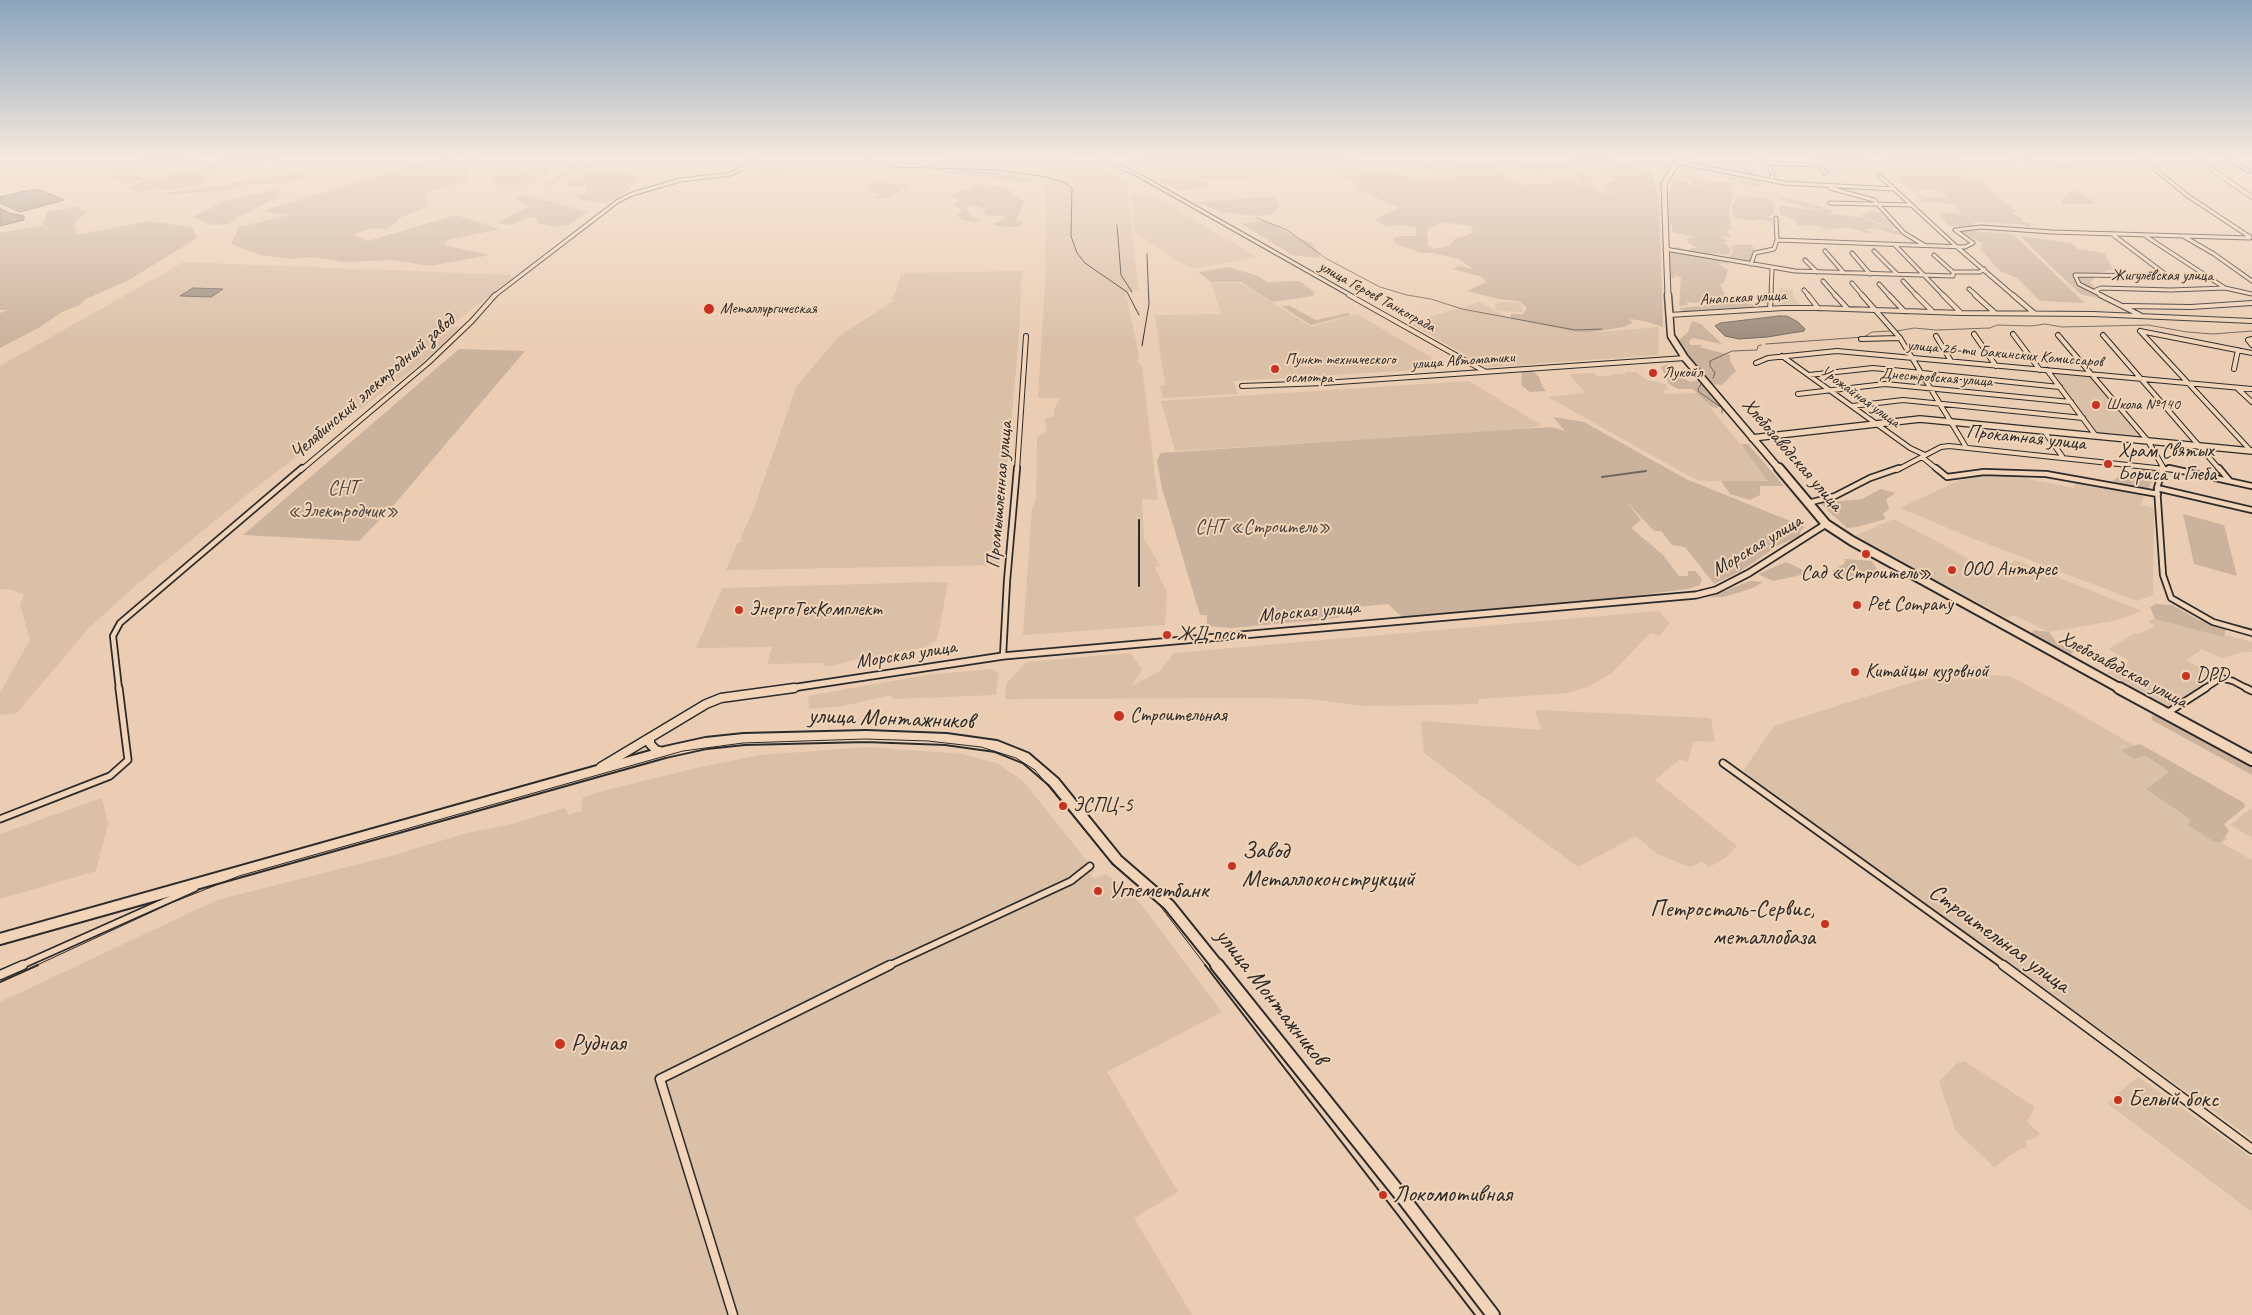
<!DOCTYPE html>
<html>
<head>
<meta charset="utf-8">
<style>
	body { margin:0 }
	canvas { display:block; background:#eacdb2 }
</style>
</head>
<body>
<canvas width="2252" height="1315"></canvas>
<script>
const g = document.querySelector('canvas').getContext('2d');
g.lineJoin = 'round';
function paint(path, color) { g.fillStyle = color; g.fill(path, 'evenodd'); }
const shape = rows => new Path2D(rows.map(r => 'M' + r).join(''));
function trace(path, color, width, dash) { g.strokeStyle = color; g.lineWidth = width; g.lineCap = dash ? 'butt' : 'round'; g.setLineDash(dash || []); g.stroke(path); }
function write(font, color, halo, rows, align = 'center') {
  g.font = font + ' Caveat,sans-serif'; g.lineWidth = 4; g.setLineDash([]); g.textBaseline = 'middle'; g.strokeStyle = halo; g.fillStyle = color; for (const [text, x, y, turn = 0] of rows) {
    g.save(); g.translate(x, y); g.rotate((+turn || 0) * Math.PI / 180); g.textAlign = isNaN(turn) ? turn : align; if (halo) g.strokeText(text, 0, 0); g.fillText(text, 0, 0); g.restore();
  }
}
paint(shape([
	[942,158,1072,158,1037,166,948,165],
	[1091,161,1126,181,1139,290,1126,293,1139,356,1137,361,1142,366,1158,500,1142,499,1144,538,1160,566,1155,567,1167,592,1165,625,1023,635,1032,508,1036,500,1037,437,1047,431,1045,418,1054,416,1054,409,1060,398,1038,398,1045,285,1046,176,1048,175,1049,169],
	[1146,192,1257,257,1192,269,1142,238,1135,231,1133,217,1136,216,1131,203,1134,203,1130,195],
	[184,262,510,275,512,278,451,326,461,327,423,362,254,489,136,585,88,629,17,713,0,715,0,693,30,640,20,605,24,595,13,590,0,589,0,366],
	[1022,271,1019,334,999,565,726,570,737,544,742,541,740,539,753,511,796,387,839,336,895,300,891,299,896,292,901,273],
	[1211,283,1240,283,1312,327,1357,314,1449,368,1233,381,1238,394,1163,398,1160,386,1165,385,1155,315,1221,314],
	[1779,288,1793,290,1793,295,1800,305,1777,304],
	[1480,302,1496,311,1495,304,1498,302,1520,303,1523,312,1497,311,1510,319,1570,331,1587,333,1659,327,1658,355,1487,367,1409,323],
	[1625,372,1636,372,1647,380,1666,384,1668,390,1662,390,1666,394,1698,393,1769,479,1765,481,1700,481,1680,471,1548,397,1585,393,1569,374,1594,373,1596,376,1612,376,1611,374,1626,374],
	[2052,373,2094,377,2143,436,2097,432],
	[1469,381,1541,425,1524,430,1175,451,1161,401],
	[1996,474,2024,474,2028,479,2075,488,2074,480,2144,493,2141,505,2154,508,2153,595,2137,601,1967,536,1900,508,1966,477],
	[1894,519,1996,573,2015,560,2142,611,2118,620,2049,632,2014,615,2007,618,1854,536],
	[936,582,948,583,937,640,925,648,862,658,825,667,823,663,767,664,772,647,696,648,722,588],
	[1659,611,1670,623,1659,636,1650,633,1612,673,1587,687,1568,693,1478,699,1479,704,1362,706,1311,699,1259,698,1005,699,1006,684,1026,662,1130,653,1142,669,1132,686,1160,671,1174,653],
	[2158,616,2252,642,2252,652,2244,652,2221,658,2202,649,2186,660,2209,672,2212,680,2170,707,2107,673,2130,661,2108,649,2136,633,2139,634,2155,626,2148,622],
	[1976,666,1990,675,2010,676,2071,709,2221,796,2192,817,2228,838,2222,843,2252,860,2252,1139,1743,771,1774,726,1903,685],
	[992,669,999,674,996,695,893,699,891,695,843,706,809,709,808,696,927,675],
	[1535,710,1711,718,1715,742,1700,741,1693,743,1688,762,1680,759,1655,780,1737,846,1726,858,1709,867,1702,861,1691,867,1657,854,1636,836,1578,867,1424,753,1421,721,1541,730],
	[869,747,962,754,999,764,1024,782,1095,871,1090,873,1094,879,1105,874,1109,876,1140,903,1222,1012,1107,1072,1178,1192,1134,1218,1192,1315,0,1315,0,1002,217,900,391,856,467,833,512,824,565,808,568,815,581,811,583,798,595,793,696,768,760,755],
	[102,798,108,824,96,871,0,899,0,834],
	[2251,808,2252,809,2252,838,2230,825],
	[1964,1061,2035,1107,2027,1122,2040,1134,2031,1140,2026,1140,2027,1149,2021,1148,1994,1167,1956,1131,1939,1082,1956,1064],
	[2138,1077,2252,1158,2252,1212,2107,1103]
]), '#dac0a7');
paint(shape([
	[140,158,196,158,166,166,154,168,136,164,117,165],
	[219,158,280,158,295,167,279,169,274,164,276,161,264,161,265,162,254,165,233,167,213,173,209,174,211,178,201,181,203,182,201,184,185,188,167,190,158,188,143,192,131,190,134,185,145,181,212,165,216,162,211,160],
	[440,158,534,160,516,173,500,174,490,162,467,167,466,182,430,191,425,197,428,206,397,219,397,222,387,229,373,228,354,234,368,241,456,215,500,229,448,240,443,245,490,255,430,266,393,260,344,262,312,257,289,259,260,255,231,244,239,227,289,215,264,211,355,182],
	[1135,158,1353,158,1340,163,1291,168,1254,178,1222,180,1164,173],
	[1574,158,1613,158,1617,162,1651,171,1659,200,1663,327,1644,321,1630,319,1632,323,1624,327,1587,333,1570,331,1511,319,1511,314,1523,314,1527,308,1519,301,1499,299,1467,291,1486,282,1482,277,1453,269,1459,266,1473,269,1459,259,1433,253,1421,253,1396,244,1393,238,1400,236,1416,236,1416,228,1403,225,1388,227,1375,219,1399,208,1360,190,1351,180,1333,172,1339,166,1412,176,1419,180,1419,178,1425,179,1424,177,1449,181,1448,179,1456,178,1422,169,1425,166,1420,164,1431,164,1433,159,1481,166,1495,164,1509,179,1526,185,1532,183,1549,184,1562,177,1571,178,1583,187,1575,171,1594,177,1589,184,1595,191,1612,194,1605,187,1607,182,1615,181,1594,163,1570,161],
	[1441,222,1470,226,1473,232,1469,235,1456,238,1449,246,1435,249,1428,246,1427,230],
	[1685,158,1726,161,1727,162,1707,165,1731,171,1735,169,1740,171,1739,168,1749,169,1755,173,1755,176,1736,174,1737,178,1741,178,1742,175,1758,178,1763,186,1741,185,1741,182,1730,180,1730,178,1715,171,1719,171,1687,163],
	[1815,158,1870,158,1872,162,1879,164,1874,165,1880,167,1875,167,1885,170,1883,173,1893,179,1886,179,1878,174,1827,173],
	[1885,158,1959,158,1973,173,1956,175,1982,181,2003,202,2016,211,2013,214,2021,218,2022,222,2031,224,2030,227,2019,224,1975,222,1973,226,1950,226,1940,217,1941,212,1962,214,1955,204,1922,201,1915,193,1926,197,1948,198,1942,191,1921,189,1922,192,1911,191,1884,164,1883,161,1889,160],
	[2011,158,2030,158,2080,167,2077,169,2056,168],
	[1393,159,1393,162,1406,167,1376,163,1379,166,1378,169,1342,165],
	[536,160,557,161,546,174,525,185,496,185,493,175,517,175],
	[762,160,785,162,785,169,776,174,763,173,758,165],
	[1505,160,1527,164,1528,163,1542,164,1543,162,1555,165,1562,164,1568,166,1571,170,1567,172,1555,168,1544,168,1543,171,1547,180,1538,178,1534,173,1543,177,1539,170,1510,171,1504,170,1501,165,1509,164,1503,162],
	[577,161,594,166,543,188],
	[1684,164,1706,169,1705,171,1700,171,1699,178,1694,177,1696,171,1692,169,1685,175,1696,178,1697,180,1737,183,1736,185,1731,185,1733,190,1694,189,1727,190,1734,194,1729,194,1733,195,1729,214,1731,229,1725,232,1729,234,1730,237,1719,236,1729,241,1723,242,1731,249,1729,249,1730,253,1727,255,1709,253,1730,260,1672,249,1678,247,1688,251,1692,250,1690,248,1697,248,1687,242,1687,238,1696,238,1672,232,1672,226,1669,225,1669,195,1673,179,1688,181,1688,184,1713,186,1693,184,1692,179,1681,178,1677,175],
	[124,166,132,166,148,168,134,172,143,179,125,185,111,177,116,175,105,173],
	[941,169,1003,172,1031,180,1029,182,1007,181,937,171],
	[594,170,643,176,624,194,604,203,582,200,571,194,587,193,585,187,566,185,569,180],
	[299,173,305,178,284,183,245,185,227,191,154,195],
	[1165,178,1193,180,1205,182,1209,186,1180,191,1157,179],
	[875,183,906,184,907,186,888,198,874,199,878,195,868,190,869,186],
	[979,184,1007,187,1013,195,1024,201,1016,221,1024,222,1017,227,997,226,993,224,1007,218,1004,216,989,216,984,213,986,209,972,205,966,207,971,214,968,216,982,221,972,222,959,218,957,214,963,212,954,205,958,200,951,195,959,191,969,190,970,186],
	[279,189,277,197,248,213,236,217,237,220,228,224,213,225,192,217,225,201],
	[2076,191,2087,197,2098,204,2063,204,2062,200,2068,192],
	[525,195,588,212,569,225,554,227,538,223,537,218,529,217,512,225,496,223,530,206,514,199],
	[1737,196,1759,197,1774,201,1774,214,1767,217,1774,219,1771,222,1759,219,1750,221,1735,218,1732,208],
	[1273,197,1280,205,1273,214,1257,216,1221,212,1198,202],
	[1778,197,1806,202,1832,210,1833,212,1830,213,1832,214,1861,217,1901,233,1898,235,1877,229,1866,229,1872,233,1867,233,1847,227,1828,230,1817,226,1798,226,1794,219,1780,215,1779,205,1824,212,1779,200],
	[76,206,86,212,74,224,77,235,147,221,192,227,197,238,129,280,86,299,80,305,62,312,40,327,0,348,0,313,8,310,0,310,0,233,43,225,47,212],
	[1869,211,1881,212,1884,218,1889,219,1898,228,1893,229,1864,217,1862,213,1870,213],
	[1257,221,1271,223,1291,235,1312,243,1321,258,1292,255,1242,224],
	[1960,230,2013,234,2085,303,2040,301,2017,278,2000,271,1980,249,1983,243,1972,238,1968,238],
	[2020,236,2071,243,2078,249,2104,253,2113,269,2100,273,2090,282,2105,300,2080,294],
	[1732,245,1752,245,1755,251,1753,254,1754,261,1752,264,1730,258,1733,250,1731,246,1734,246],
	[1676,252,1727,261,1729,264,1717,263,1728,270,1724,282,1720,285,1727,298,1724,297,1725,299,1721,300,1712,299,1697,303,1687,302,1688,305,1679,306,1681,278,1675,275,1674,278,1671,278,1670,260,1670,253],
	[1229,267,1258,276,1267,282,1299,281,1315,292,1313,296,1272,302,1241,282,1211,282,1198,272],
	[1741,302,1762,307,1685,314,1679,308],
	[1281,306,1290,306,1316,320,1348,313,1351,315,1311,325],
	[1692,321,1701,324,1722,344,1693,338,1689,341,1690,345,1703,345,1699,347,1730,355,1730,361,1736,371,1722,385,1712,384,1682,348,1679,340,1688,332],
	[459,349,525,351,393,506,359,541,243,535],
	[1666,365,1672,366,1682,377,1690,382,1699,381,1719,405,1717,408,1711,407,1693,389,1678,389,1669,384,1661,367],
	[1522,371,1534,372,1539,377,1542,386,1546,391,1530,392,1521,385],
	[1553,417,1584,422,1686,479,1805,527,1801,530,1800,536,1779,545,1741,571,1714,584,1685,547,1672,545,1661,531,1654,531,1626,501,1641,520,1631,528,1663,555,1679,576,1688,576,1688,571,1695,571,1702,579,1700,585,1687,589,1593,601,1402,617,1388,604,1357,607,1337,618,1232,628,1207,626,1207,615,1200,615,1162,488,1157,460,1161,453,1551,427,1565,431],
	[1741,444,1748,444,1784,486,1760,486,1760,495,1750,500,1730,494,1721,481,1768,481],
	[2137,467,2154,467,2156,473,2148,490,2112,482,2120,475,2141,477],
	[1881,489,1895,493,1886,499,1889,509,1883,514,1886,519,1857,527,1847,528,1820,503,1862,499],
	[2183,514,2224,525,2237,576,2194,564],
	[1845,559,1872,561,1878,571,1841,579,1832,571,1844,564],
	[1786,562,1810,573,1773,581,1758,574],
	[1750,581,1763,582,1753,588,1724,597,1710,597],
	[2156,604,2172,605,2199,620,2226,628,2224,637,2155,619,2150,607],
	[2033,630,2049,632,2056,642,2074,652,2069,655,2032,634],
	[2152,715,2162,716,2252,764,2252,775,2152,720],
	[2140,744,2244,803,2245,807,2224,824,2229,831,2220,843,2214,842,2188,825,2190,819,2146,789,2169,772,2145,755,2134,759,2121,750]
]), '#cab29c');
const water = shape([
	[30,190,41,190,64,200,20,212,0,203,0,197,30,190],
	[0,208,9,213,24,216,24,220,0,226,0,208],
	[193,288,223,289,211,297,180,296,193,288],
	[1779,316,1787,316,1798,322,1805,329,1804,331,1767,337,1739,339,1725,336,1715,326,1720,323,1779,316]
]);
paint(water, '#9e8d7d');
trace(water, '#70665c', 1);
trace(shape([
	[1257,218,1287,230,1327,259,1380,287,1407,295,1431,299,1462,309,1575,330,1602,329],
	[1897,331,1914,328,1936,330,1990,328,1997,325,2031,326,2045,324,2062,327,2148,325,2187,332,2213,334,2252,331],
	[1766,344,1864,337,1872,332,1891,331],
	[1713,378,1715,373,1710,366,1710,361,1732,351,1757,350,1758,346,1761,345],
	[1702,383,1698,389,1699,392,1722,408,1722,413]
]), '#70665c', 1);
trace(shape([
	[1602,477,1646,471]
]), '#70665c', 2);
const minorFar4 = shape([
	[1101,158,1140,176,1352,296],
	[1761,158,1773,173,1771,180],
	[1813,158,1825,173],
	[2141,158,2188,196,2250,237],
	[2227,158,2249,171],
	[1677,162,1784,183,1893,189],
	[1765,163,1819,165],
	[1880,176,1957,247,2014,296],
	[1830,188,1874,200,1904,233,1924,245],
	[1830,203,1911,205],
	[2183,236,2214,254,2252,281],
	[1777,240,1965,247,1973,243,1955,230,1981,227,2051,232,2250,238],
	[1895,245,1944,296],
	[1665,249,1795,271,1953,276,1953,272,1934,255],
	[1825,251,1844,273],
	[1874,251,1897,274],
	[1852,253,1870,274],
	[1805,260,1817,272],
	[1751,264,1755,253,1774,249,1777,240,1776,218],
	[1953,272,1980,272,1984,269],
	[1823,281,1836,296],
	[1903,281,1917,296],
	[1852,283,1863,296],
	[1879,284,1890,296],
	[2225,288,2252,294],
	[1969,289,1977,296],
	[1804,290,1809,296],
	[2098,293,2096,290,2101,288,2171,290,2225,288,2144,235],
	[494,296,618,201,632,194,680,180,731,174,741,169,754,158],
	[1771,296,1772,267],
	[2103,296,2079,284,2075,275,2161,276,2165,274,2112,234]
]);
const minorFar3 = shape([
	[1349,295,1484,371],
	[1808,295,1818,308],
	[1835,295,1847,308],
	[1862,295,1900,338],
	[1889,295,1904,311],
	[1916,295,1932,311],
	[1943,295,1960,312],
	[1975,295,1994,312],
	[2013,295,2034,313],
	[2100,295,2140,315],
	[2125,306,2191,307,2252,303],
	[1770,309,1771,295],
	[1669,315,1783,308,1818,308,1961,313,2093,314,2252,321],
	[2140,331,2251,451],
	[2140,331,2252,353],
	[1974,334,1996,366],
	[2013,334,2040,370],
	[2058,335,2148,441,2163,467,2162,470],
	[2103,335,2220,470],
	[1936,336,1951,361],
	[1861,339,1900,338,1966,447],
	[2252,339,2248,340,2252,345],
	[1782,356,1910,448,1925,455],
	[1756,363,1768,358,1837,351,2252,389],
	[2234,369,2238,350],
	[2047,370,2096,436],
	[1809,375,1873,368,2060,387],
	[1242,386,1324,383,1685,358],
	[2237,388,2252,402],
	[1798,394,1885,384,2071,402],
	[1852,406,1903,400,2083,418],
	[2044,431,2062,456],
	[1922,457,1938,470],
	[301,470,428,363,472,321,495,295],
	[1017,470,1026,336],
	[1897,470,1941,447,1949,446,2175,470]
]);
const minorFar2 = shape([
	[1936,468,1947,477,1984,472,2046,474,2158,494],
	[2163,468,2157,488,2163,575,2171,598,2213,622,2252,633],
	[2169,468,2252,486],
	[2219,468,2229,480],
	[2157,488,2252,510],
	[1808,503,1835,496,1870,478,1899,468],
	[1003,656,1007,581,1017,468],
	[119,689,113,636,120,623,302,468],
	[2204,689,2221,678,2233,681,2248,689]
]);
const minorFar1 = shape([
	[2246,688,2252,691],
	[2167,713,2206,688],
	[1723,763,2005,966],
	[0,819,110,776,128,760,119,688],
	[20,966,195,888],
	[888,966,1071,881,1090,866]
]);
const minor = shape([
	[2003,965,2252,1149],
	[0,975,23,965],
	[733,1315,660,1079,890,965]
]);
const tertiaryFar2 = shape([
	[2195,158,2252,197]
]);
const tertiaryFar1 = shape([
	[785,689,1003,656,1696,595,1716,590,1749,573,1826,524]
]);
const tertiary = shape([
	[650,738,650,744,656,750,663,752],
	[601,767,706,704,721,698,794,688]
]);
const secondary = shape([
	[1752,438,1920,419,2252,451]
]);
const primaryFar4 = shape([
	[1668,296,1664,184,1677,162,1677,158]
]);
const primaryFar3 = shape([
	[1668,295,1671,336,1685,358,1780,470]
]);
const primaryFar2 = shape([
	[1779,468,1826,524,1852,541,2121,689]
]);
const primaryFar1 = shape([
	[2119,688,2252,760],
	[0,939,665,752,706,743,744,739,866,736,946,739,996,746,1026,758,1054,782,1117,860,1169,905,1218,966]
]);
const primary = shape([
	[1217,965,1404,1199,1493,1315]
]);
trace(minorFar4, '#2b2b2b', 5);
trace(minorFar3, '#2b2b2b', 6);
trace(minorFar2, '#2b2b2b', 8);
trace(minorFar1, '#2b2b2b', 9);
trace(minor, '#2b2b2b', 11);
trace(tertiaryFar2, '#2b2b2b', 5.5);
trace(tertiaryFar1, '#2b2b2b', 9);
trace(tertiary, '#2b2b2b', 11);
trace(secondary, '#2b2b2b', 8);
trace(primaryFar4, '#2b2b2b', 7);
trace(primaryFar3, '#2b2b2b', 9);
trace(primaryFar2, '#2b2b2b', 12);
trace(primaryFar1, '#2b2b2b', 14);
trace(primary, '#2b2b2b', 16);
trace(minorFar4, '#f2d4b8', 3);
trace(minorFar3, '#f2d4b8', 4);
trace(minorFar2, '#f2d4b8', 4.5);
trace(minorFar1, '#f2d4b8', 5.5);
trace(minor, '#f2d4b8', 8);
trace(tertiaryFar2, '#f2d4b8', 4);
trace(tertiaryFar1, '#f2d4b8', 5.5);
trace(tertiary, '#f2d4b8', 8);
trace(secondary, '#f2d4b8', 5.5);
trace(primaryFar4, '#f2d4b8', 5);
trace(primaryFar3, '#f2d4b8', 6);
trace(primaryFar2, '#f2d4b8', 8);
trace(primaryFar1, '#f2d4b8', 10);
trace(primary, '#f2d4b8', 12);
trace(shape([
	[35,966,171,903,239,876,683,751,743,743,865,739,928,741,981,747,1016,758,1035,770,1109,860,1158,903,1206,966]
]), '#2b2b2b', 1);
trace(shape([
	[1205,965,1475,1315],
	[0,982,38,965]
]), '#2b2b2b', 2);
trace(shape([
	[866,158,893,167,999,170,1046,177,1065,183,1072,188,1071,236,1077,253,1085,263,1127,292,1139,315],
	[1117,225,1121,275,1132,292],
	[1142,346,1149,304,1147,254]
]), '#2b2b2b', 1);
trace(shape([
	[1139,520,1139,586]
]), '#2b2b2b', 2);
const sky = g.createLinearGradient(0, 0, 0, 342);
sky.addColorStop(0, '#8aa4bd');
sky.addColorStop(0.46, '#f6e8dc');
sky.addColorStop(1, '#f6e8dc00');
g.fillStyle = sky;
g.fillRect(0, 0, 2252, 342);
for (const [x, y, r, color] of [
	[709,309,6,"#c8321e"],
	[1275,369,5,"#c8321e"],
	[1653,373,5,"#c8321e"],
	[2096,405,5,"#c8321e"],
	[2108,464,5,"#c8321e"],
	[1866,554,5,"#c8321e"],
	[1952,570,5,"#c8321e"],
	[1857,605,5,"#c8321e"],
	[739,610,5,"#c8321e"],
	[1167,635,5,"#c8321e"],
	[1855,672,5,"#c8321e"],
	[2186,676,5,"#c8321e"],
	[1119,716,6,"#c8321e"],
	[1063,806,5,"#c8321e"],
	[1232,866,5,"#c8321e"],
	[1098,891,5,"#c8321e"],
	[1825,924,5,"#c8321e"],
	[560,1044,6,"#c8321e"],
	[2118,1100,5,"#c8321e"],
	[1383,1195,5,"#c8321e"]
]) { const dot = new Path2D(); dot.arc(x, y, r, 0, 2 * Math.PI); g.fillStyle = color; g.fill(dot); trace(dot, '#f2d4b8', 2); }
write('16px', '#2b2b2b', '#f2d4b8', [
	["Жигулёвская улица",2162,276],
	["улица Героев Танкограда",1377,297,29],
	["Анапская улица",1743,298,-3],
	["улица 26-ти Бакинских Комиссаров",2005,354,5],
	["улица Автоматики",1463,361,-4],
	["Днестровская улица",1936,378,4],
	["Урожайная улица",1860,397,36]
]);
write('16px', '#2b2b2b', '#f2d4b8', [
	["Металлургическая",720,309],
	["Пункт технического",1285,360],
	["осмотра",1285,378],
	["Лукойл",1663,373],
	["Школа №140",2106,405]
], 'left');
write('20px', '#2b2b2b', '#f2d4b8', [
	["Челябинский электродный завод",373,387,-41],
	["Прокатная улица",2026,438,6],
	["Хлебозаводская улица",1792,455,49],
	["Промышленная улица",1000,495,-85],
	["Морская улица",1757,546,-31],
	["Морская улица",1309,612,-5],
	["Морская улица",906,655,-9],
	["Хлебозаводская улица",2123,670,28]
]);
write('20px', '#2b2b2b', '#f2d4b8', [
	["Храм Святых",2118,452],
	["Бориса и Глеба",2118,475],
	["ООО Антарес",1962,570],
	["Сад «Строитель»",1866,574,"center"],
	["Pet Company",1867,605],
	["ЭнергоТехКомплект",749,610],
	["ЖД пост",1177,635],
	["Китайцы кузовной",1865,672],
	["DPD",2196,676],
	["Строительная",1130,716],
	["ЭСПЦ-5",1073,806]
], 'left');
write('20px', '#4b4642', '#f2d4b8', [
	["СНТ",343,489],
	["«Электродчик»",343,512],
	["СНТ «Строитель»",1263,528]
]);
write('24px', '#2b2b2b', '#f2d4b8', [
	["улица Монтажников",891,719,2],
	["Строительная улица",1999,939,36],
	["улица Монтажников",1271,997,52]
]);
write('24px', '#2b2b2b', '#f2d4b8', [
	["Завод",1242,852],
	["Металлоконструкций",1242,880],
	["Углеметбанк",1108,891],
	["Петросталь-Сервис,",1815,910,"right"],
	["металлобаза",1815,938,"right"],
	["Рудная",571,1044],
	["Белый бокс",2128,1100],
	["Локомотивная",1393,1195]
], 'left');
</script>
</body>
</html>
